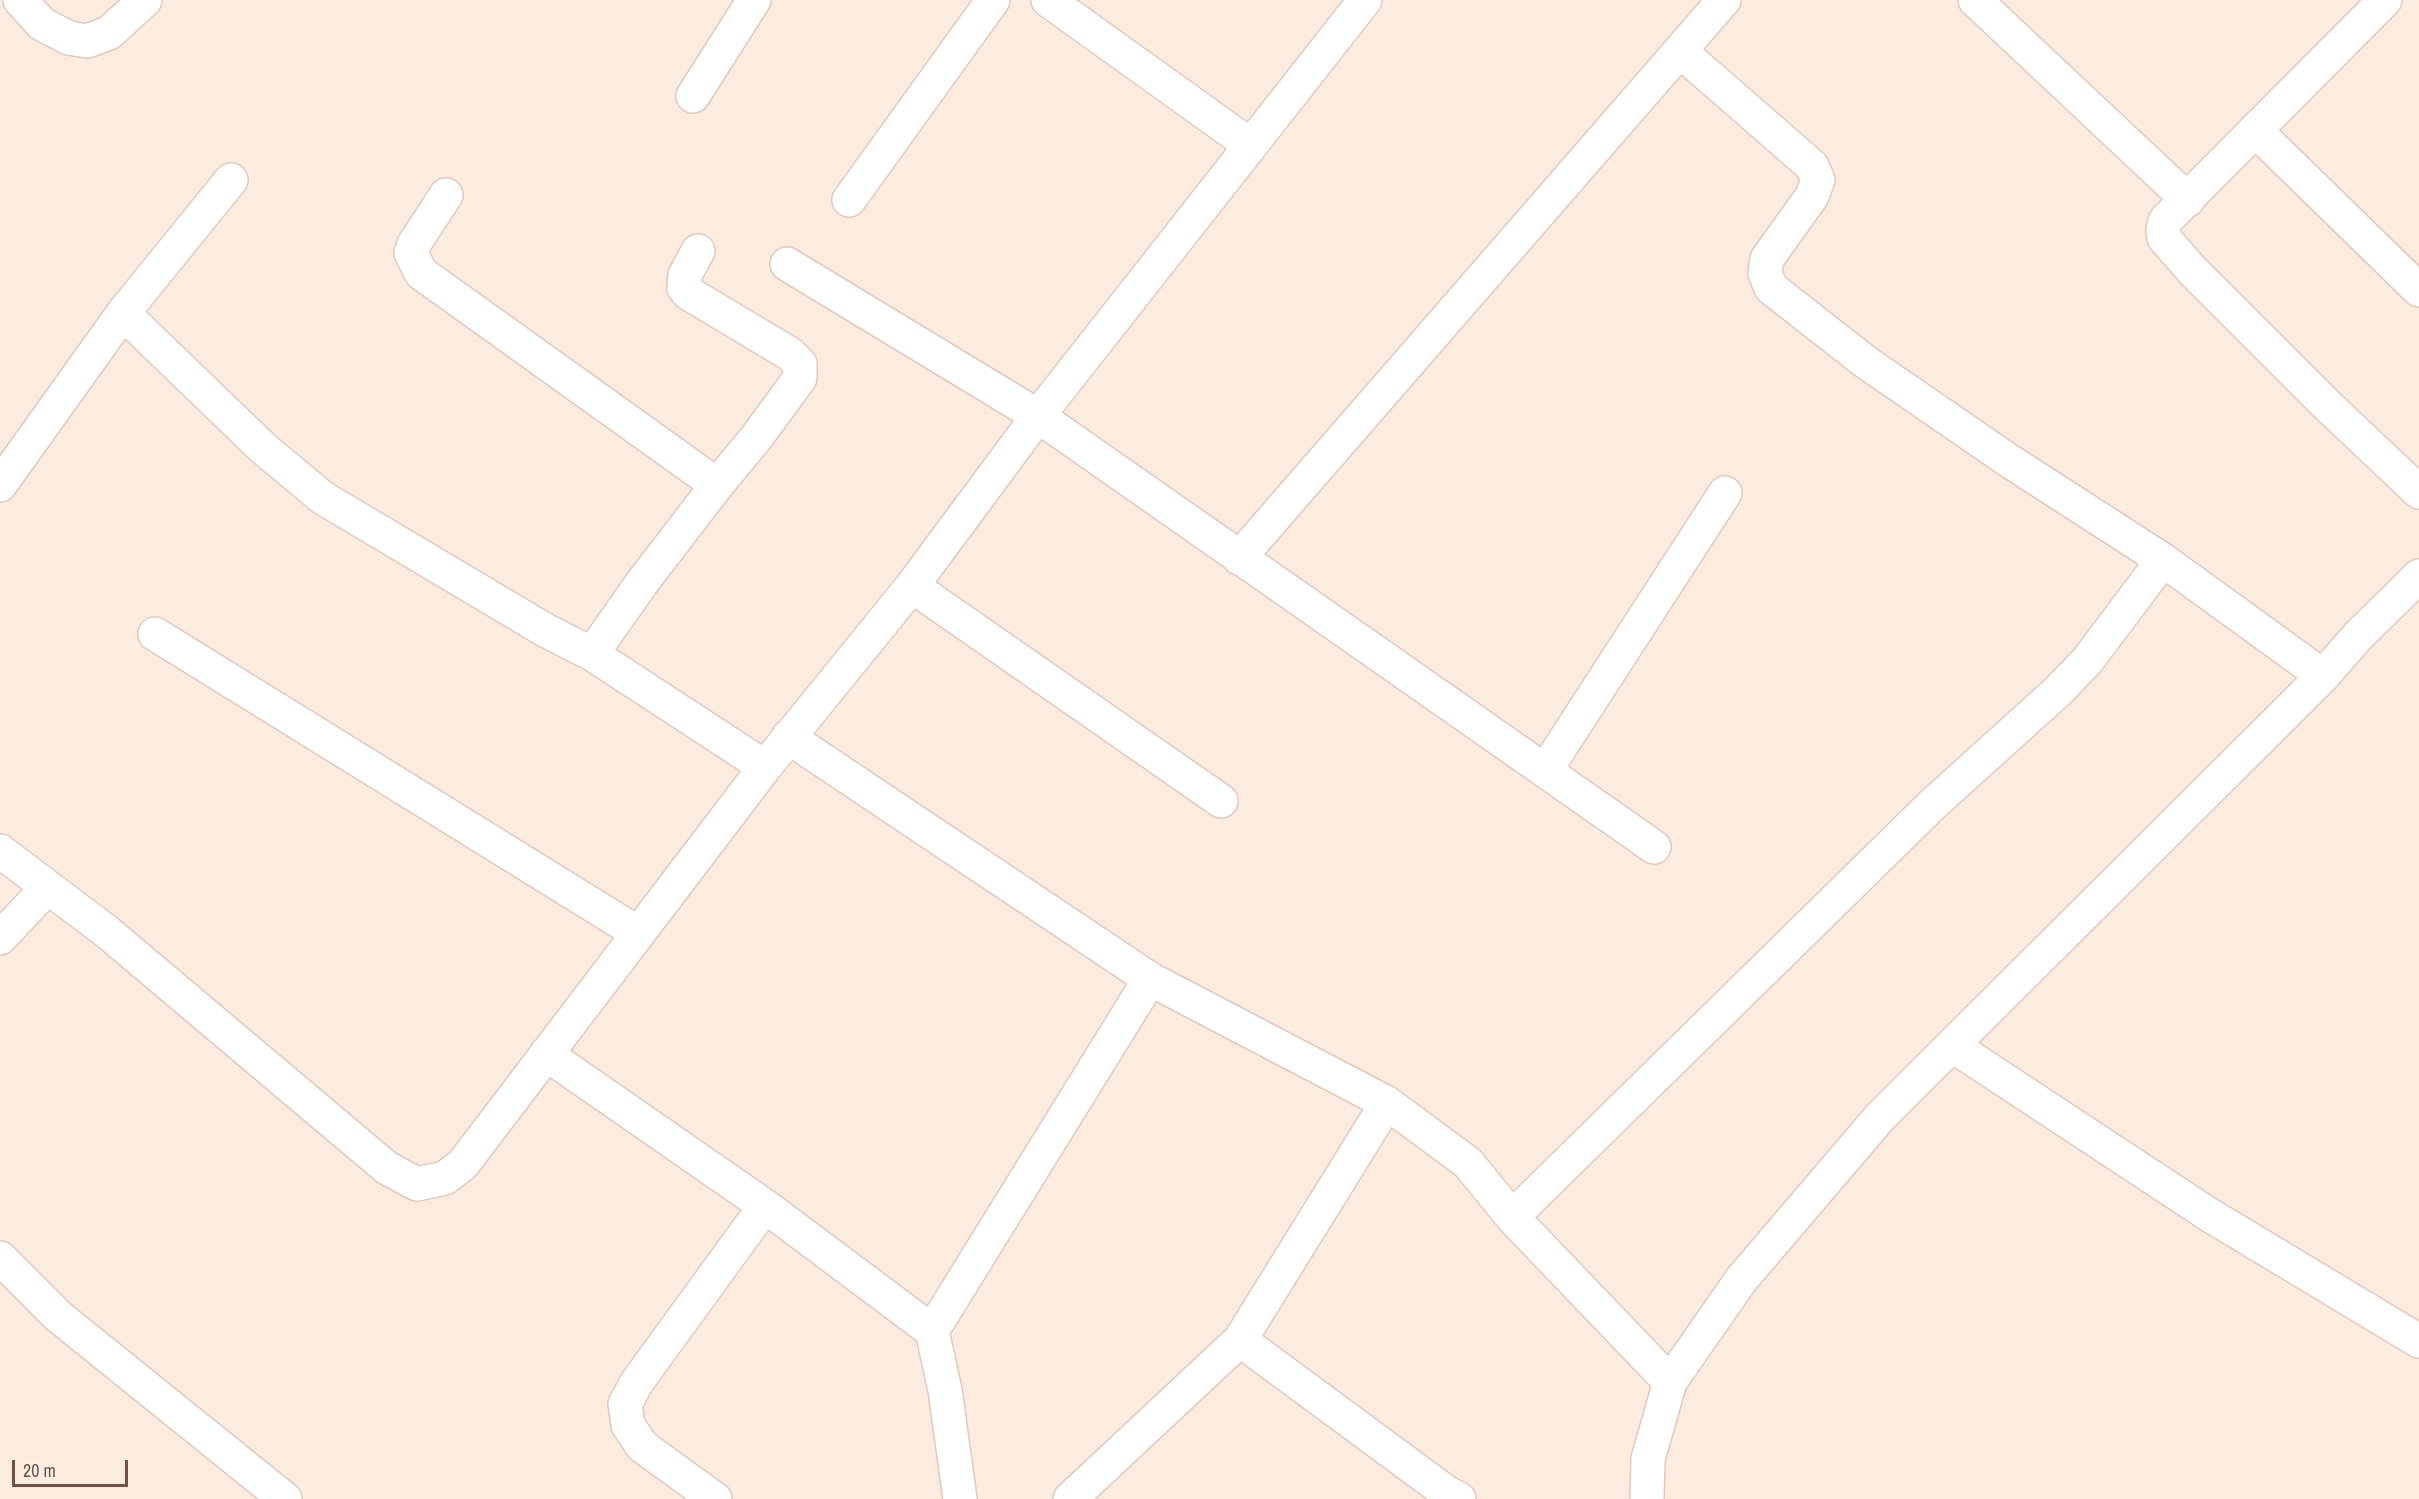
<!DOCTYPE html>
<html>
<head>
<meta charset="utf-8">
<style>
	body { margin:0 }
	#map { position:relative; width:2419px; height:1499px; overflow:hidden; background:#fcecdf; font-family:"Archivo Narrow",sans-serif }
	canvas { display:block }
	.scale { position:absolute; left:12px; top:1460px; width:116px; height:27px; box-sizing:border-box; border:3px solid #714f47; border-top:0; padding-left:8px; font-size:18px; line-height:21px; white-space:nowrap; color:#714f47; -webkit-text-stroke:4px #fff0e5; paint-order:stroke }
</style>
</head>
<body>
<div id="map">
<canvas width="2419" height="1499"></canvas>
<div class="scale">20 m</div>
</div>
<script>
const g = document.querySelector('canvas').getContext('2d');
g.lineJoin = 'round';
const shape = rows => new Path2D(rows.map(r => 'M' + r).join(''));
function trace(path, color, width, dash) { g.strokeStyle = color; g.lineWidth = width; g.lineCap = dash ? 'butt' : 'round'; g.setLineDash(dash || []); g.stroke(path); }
const minor = shape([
	[20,0,42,24,69,38,87,41,109,33,145,0],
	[1048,0,1250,145],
	[1975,0,2188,200],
	[2385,0,2165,221,2163,230,2164,238,2192,270,2327,405,2419,492],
	[1680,51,1812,166,1818,180,1812,196,1767,259,1765,273,1771,288,1867,363,2008,460,2163,560,2323,676,2358,636,2419,576],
	[693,96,754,0],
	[2255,130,2419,290],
	[446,195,414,244,411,253,421,273,717,485],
	[849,200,993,0],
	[787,264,1038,416,1654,847],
	[123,313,263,448,323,498,545,630,592,654,765,767],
	[0,485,123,313,231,180],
	[1239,558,1724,0],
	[912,586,1221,801],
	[155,634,638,933],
	[592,654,641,584,717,485,756,438,800,378,800,364,790,354,688,293,684,288,685,275,698,251],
	[788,737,1150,979,1387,1103,1468,1163,1512,1217,1670,1382],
	[1545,771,1725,493],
	[0,851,106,931,387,1168,417,1184,445,1178,463,1164,765,767,912,586,1038,416,1365,0],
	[0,938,48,887],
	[1953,1046,2208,1214,2419,1341],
	[546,1054,765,1206,932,1331],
	[1512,1217,1933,804,2057,692,2087,661,2163,560],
	[0,1258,58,1316,285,1499],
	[1240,1340,1446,1492,1459,1499],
	[715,1499,642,1446,628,1425,625,1404,637,1382,765,1206],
	[960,1499,945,1390,932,1331,1150,979],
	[1070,1499,1240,1340,1387,1103],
	[1647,1499,1648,1459,1670,1382,1741,1280,1880,1117,2323,676]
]);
trace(minor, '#e1c8be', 36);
trace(minor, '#fff', 33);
</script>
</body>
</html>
